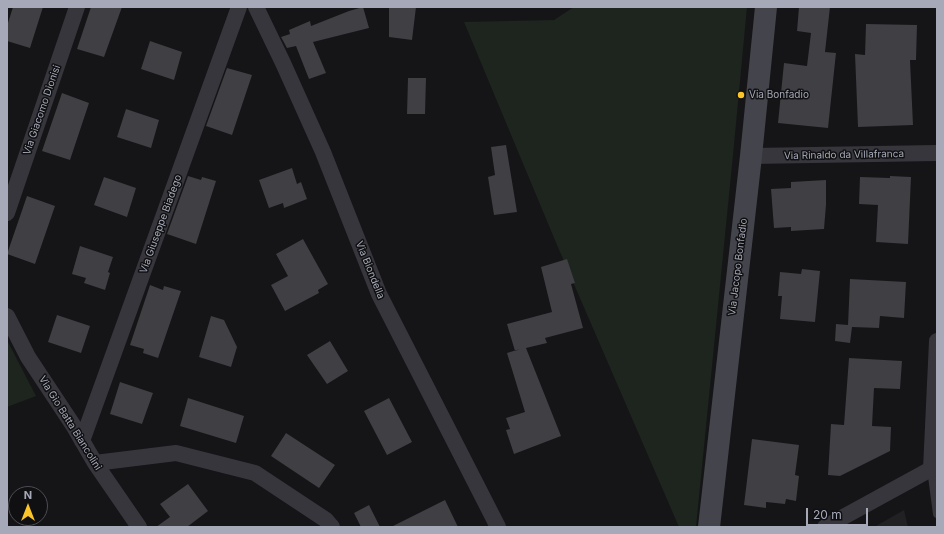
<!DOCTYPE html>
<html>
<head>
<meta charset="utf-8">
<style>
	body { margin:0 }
	#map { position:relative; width:944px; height:534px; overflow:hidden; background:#151517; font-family:Inter,sans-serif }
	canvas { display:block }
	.frame { position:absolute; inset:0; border:8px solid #a6aab8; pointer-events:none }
	.north { position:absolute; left:8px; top:486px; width:40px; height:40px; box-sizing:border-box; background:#101012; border:1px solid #4c4e54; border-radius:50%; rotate:0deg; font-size:11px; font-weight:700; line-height:16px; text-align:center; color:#a6aab8 }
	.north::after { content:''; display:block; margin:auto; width:14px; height:18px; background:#fbc429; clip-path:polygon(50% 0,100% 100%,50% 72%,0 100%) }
	.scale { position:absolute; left:806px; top:508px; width:62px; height:18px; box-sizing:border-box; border:2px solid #a6aab8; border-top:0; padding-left:5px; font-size:12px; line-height:14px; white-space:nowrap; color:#a6aab8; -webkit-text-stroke:3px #101012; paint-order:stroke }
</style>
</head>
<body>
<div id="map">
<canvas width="944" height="534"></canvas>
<div class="frame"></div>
<div class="north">N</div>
<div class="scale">20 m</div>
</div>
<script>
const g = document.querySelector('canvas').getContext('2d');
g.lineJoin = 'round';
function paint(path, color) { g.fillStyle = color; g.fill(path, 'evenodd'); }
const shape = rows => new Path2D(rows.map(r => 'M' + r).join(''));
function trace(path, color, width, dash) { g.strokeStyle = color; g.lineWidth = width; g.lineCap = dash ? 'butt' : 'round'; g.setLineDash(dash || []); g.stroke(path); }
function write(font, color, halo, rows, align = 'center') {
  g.font = font + ' Inter,sans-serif'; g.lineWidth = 3; g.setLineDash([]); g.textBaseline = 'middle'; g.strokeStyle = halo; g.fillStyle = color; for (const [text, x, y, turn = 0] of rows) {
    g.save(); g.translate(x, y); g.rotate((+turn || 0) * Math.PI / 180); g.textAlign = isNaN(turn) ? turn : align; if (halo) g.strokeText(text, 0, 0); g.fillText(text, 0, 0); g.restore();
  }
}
paint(shape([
	[904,510,908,527,874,527]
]), '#212124');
paint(shape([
	[574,7,747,7,733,155,696,527,679,527,557,245,464,22,554,20],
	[7,340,36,396,7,407]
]), '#1d251e');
paint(shape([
	[13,7,43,7,30,48,7,41,7,26],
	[91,7,122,7,104,57,77,49],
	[363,7,369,28,313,42,326,73,309,79,296,46,287,48,281,37,290,34,289,30,310,21,311,26,349,11],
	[389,7,416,7,412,40,389,37],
	[799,7,830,7,825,52,836,53,828,128,778,123,784,63,807,66,811,33,797,31],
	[866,24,917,25,916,60,910,60,913,125,858,127,855,54,865,55],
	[150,41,182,52,174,80,141,69],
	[227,68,252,75,232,135,206,126],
	[408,78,426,78,425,114,407,114],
	[62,93,89,103,70,160,42,151],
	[126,109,159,120,151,148,117,137],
	[506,145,517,212,494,215,488,177,495,175,491,147],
	[292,168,297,184,301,182,307,199,284,208,283,203,269,208,259,180],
	[188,176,201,180,202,177,216,181,196,244,167,234],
	[890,176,911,177,908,244,876,242,878,205,859,204,860,177,890,178],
	[104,177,136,188,127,217,94,205],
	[826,180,826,205,824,229,791,231,791,227,774,228,771,189,791,188,791,182],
	[27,196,55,206,35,264,7,254],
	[303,239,328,284,318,290,319,293,285,311,271,285,288,276,276,254],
	[80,246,113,257,108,272,110,273,105,290,84,283,86,278,72,274],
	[567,259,575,283,571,284,583,328,545,338,547,343,526,348,561,436,514,454,506,430,510,429,506,418,525,412,507,353,520,349,515,351,507,324,552,312,541,267],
	[802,269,820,271,815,322,780,319,782,296,778,296,780,272,801,274],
	[850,279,906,282,904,318,880,316,879,328,852,327,850,343,835,341,836,324,848,325],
	[150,285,163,290,164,286,181,291,158,358,143,353,144,349,130,345],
	[57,315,90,326,81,353,48,342],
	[211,316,224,320,237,347,231,367,199,357],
	[330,341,348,371,327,384,307,355],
	[849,358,902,361,900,389,874,388,872,426,891,427,890,451,840,476,828,475,831,424,844,425],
	[120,382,153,393,142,424,110,414],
	[188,398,244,416,236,443,180,426],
	[389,398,412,442,387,455,364,411],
	[286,433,335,465,319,488,271,456],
	[752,439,799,445,795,475,799,476,796,501,786,499,785,504,766,502,766,508,744,505],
	[188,484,208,511,187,527,156,527,170,517,160,504],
	[445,500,458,527,391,527],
	[369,505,380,527,361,527,354,513]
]), '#3f3f44');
trace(shape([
	[931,469,937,514]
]), '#36363c', 8);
trace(shape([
	[256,7,283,63,323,152,379,294,498,527],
	[751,156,937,153],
	[7,213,77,7],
	[7,316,28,357,73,425,95,463,139,527],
	[82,441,239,7],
	[95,463,176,453,255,473,326,520,332,527],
	[931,469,937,341],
	[825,527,931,469,937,468]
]), '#36363c', 16);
trace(shape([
	[709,527,751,156,766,7]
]), '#44454c', 22);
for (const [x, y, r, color] of [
	[741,95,4,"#fbc429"]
]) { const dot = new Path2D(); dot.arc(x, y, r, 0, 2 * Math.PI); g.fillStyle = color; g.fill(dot); trace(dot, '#101012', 1.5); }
write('10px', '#a6aab8', '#101012', [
	["Via Bonfadio",749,95]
], 'left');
write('10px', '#a6aab8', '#101012', [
	["Via Giacomo Dionisi",42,110,-71],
	["Via Rinaldo da Villafranca",844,155,-1],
	["Via Giuseppe Biadego",161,224,-70],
	["Via Jacopo Bonfadio",738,267,-83],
	["Via Biondella",370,270,68],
	["Via Gio Batta Biancolini",70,423,58]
]);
</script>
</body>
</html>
